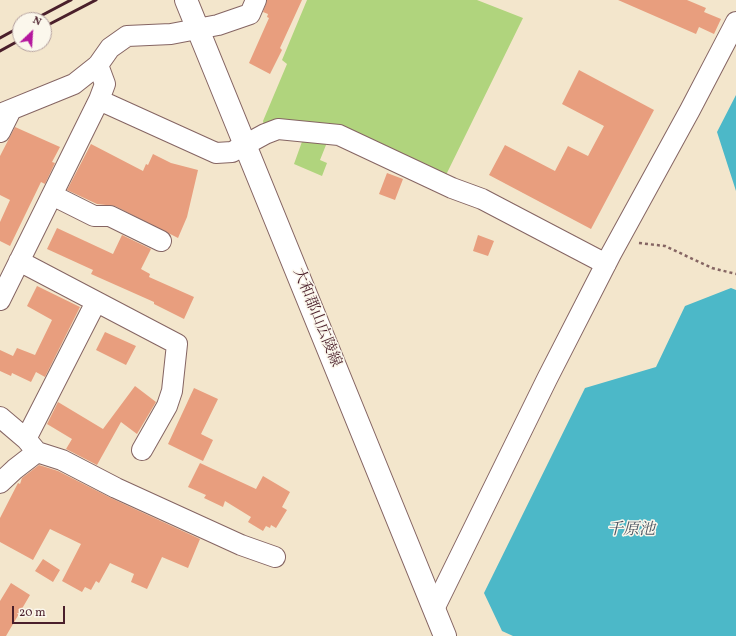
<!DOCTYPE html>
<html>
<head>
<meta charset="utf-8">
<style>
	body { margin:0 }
	#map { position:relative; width:736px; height:636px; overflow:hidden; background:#f3e6cc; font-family:Vollkorn,serif }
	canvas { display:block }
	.north { position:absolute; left:12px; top:12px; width:40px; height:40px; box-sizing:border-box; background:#fbf7ec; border:1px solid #b4a19f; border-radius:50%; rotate:25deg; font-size:11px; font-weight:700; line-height:16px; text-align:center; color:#4a1f2b }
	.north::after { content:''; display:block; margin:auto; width:14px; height:18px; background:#b5179e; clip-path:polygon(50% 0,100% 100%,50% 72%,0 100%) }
	.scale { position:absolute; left:12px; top:606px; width:53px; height:18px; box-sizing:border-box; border:2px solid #4a1f2b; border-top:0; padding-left:5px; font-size:12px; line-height:14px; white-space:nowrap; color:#4a1f2b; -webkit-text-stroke:3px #fbf7ec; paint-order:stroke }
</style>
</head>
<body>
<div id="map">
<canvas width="736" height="636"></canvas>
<div class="north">N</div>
<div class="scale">20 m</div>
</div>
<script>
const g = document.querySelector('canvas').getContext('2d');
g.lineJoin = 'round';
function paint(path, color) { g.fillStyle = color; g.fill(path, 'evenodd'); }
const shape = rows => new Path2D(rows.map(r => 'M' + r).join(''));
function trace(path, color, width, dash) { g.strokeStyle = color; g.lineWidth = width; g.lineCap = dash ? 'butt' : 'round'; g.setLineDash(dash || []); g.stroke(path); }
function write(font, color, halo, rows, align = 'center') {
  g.font = font + ' Vollkorn,"Noto Serif JP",serif'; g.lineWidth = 3; g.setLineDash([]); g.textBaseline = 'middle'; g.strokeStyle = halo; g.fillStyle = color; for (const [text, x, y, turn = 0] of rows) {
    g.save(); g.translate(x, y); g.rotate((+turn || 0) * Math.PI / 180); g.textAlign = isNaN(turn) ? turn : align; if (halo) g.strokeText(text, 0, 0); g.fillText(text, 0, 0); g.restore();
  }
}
paint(shape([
	[307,0,477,0,523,18,445,177,389,155,265,130,263,121,287,64,282,60],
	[304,136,328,140,320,160,327,163,322,176,294,164]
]), '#b0d47d');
paint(shape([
	[736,95,736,191,717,132],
	[731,288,736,290,736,636,513,636,502,631,484,593,585,388,656,367,685,306]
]), '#4cb8c8');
paint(shape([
	[267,0,302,0,280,48,282,50,270,74,249,63,269,18,267,17,268,14,263,12],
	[618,0,687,0,706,8,704,12,721,19,714,34,699,27,696,34],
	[579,70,654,110,591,229,489,175,505,145,555,171,568,146,588,156,604,126,562,104],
	[15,127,60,147,52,162,55,163,45,184,41,182,10,246,0,241,0,222,10,200,0,195,0,156],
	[91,144,143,171,146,164,148,165,153,154,171,163,198,170,187,217,178,238,115,206,97,204,67,190],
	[387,173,403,179,395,200,379,194],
	[57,228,113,254,122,235,151,249,141,269,150,274,149,277,194,297,184,319,154,304,154,302,91,274,93,270,47,249],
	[478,235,494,241,488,256,473,251],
	[37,286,80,307,45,377,36,372,31,382,12,373,11,376,0,371,0,350,13,356,17,348,35,355,52,320,27,306],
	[105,332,136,346,126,365,96,350],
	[135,386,156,402,137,434,121,422,97,465,66,449,72,439,47,424,58,402,103,429],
	[194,388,218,399,201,434,213,440,203,461,168,444],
	[200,463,256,489,263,476,290,492,282,507,287,510,276,528,271,525,270,528,266,526,263,531,248,522,251,517,225,501,223,507,204,498,206,495,188,487],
	[39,465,58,471,111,498,200,539,188,568,162,557,147,589,131,582,134,574,110,563,99,583,96,581,91,590,85,587,82,592,62,581,81,544,50,529,33,560,0,542,0,518,18,483,20,484,22,478],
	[43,559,60,570,53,582,35,571],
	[11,583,30,595,6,636,0,636,0,601]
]), '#e89e7e');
const street = shape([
	[99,100,216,153,232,152,265,134,278,129,339,135,452,188,482,199,606,264],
	[0,114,74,84,98,65,110,48,127,36,171,34,218,25,250,14,256,0],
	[0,132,11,110],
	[52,195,94,216,110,216,161,241],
	[19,261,177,344,172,391,167,406,142,450],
	[0,300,99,100,105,84,98,65],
	[0,417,26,439,37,452,62,460,116,488,241,545,275,557],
	[26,439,96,302],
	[0,483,15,469,37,452],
	[434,609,547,379,611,254,690,110,736,22]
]);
const secondary = shape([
	[186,0,445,636]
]);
trace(street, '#856563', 22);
trace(secondary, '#856563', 24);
trace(shape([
	[639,243,665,246,712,268,736,274]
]), '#856563', 2.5, [3, 3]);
trace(street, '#fff', 20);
trace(secondary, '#fff', 22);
trace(shape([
	[33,20,71,0],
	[44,27,96,0],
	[0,38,20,27],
	[0,51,20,40]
]), '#4a1f2b', 3);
write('15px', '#4a1f2b', '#fbf7ec', [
	["大和郡山広陵線",316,318,68]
]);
write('italic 16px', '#4b5562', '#fbf7ec', [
	["千原池",631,531]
]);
</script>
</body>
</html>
